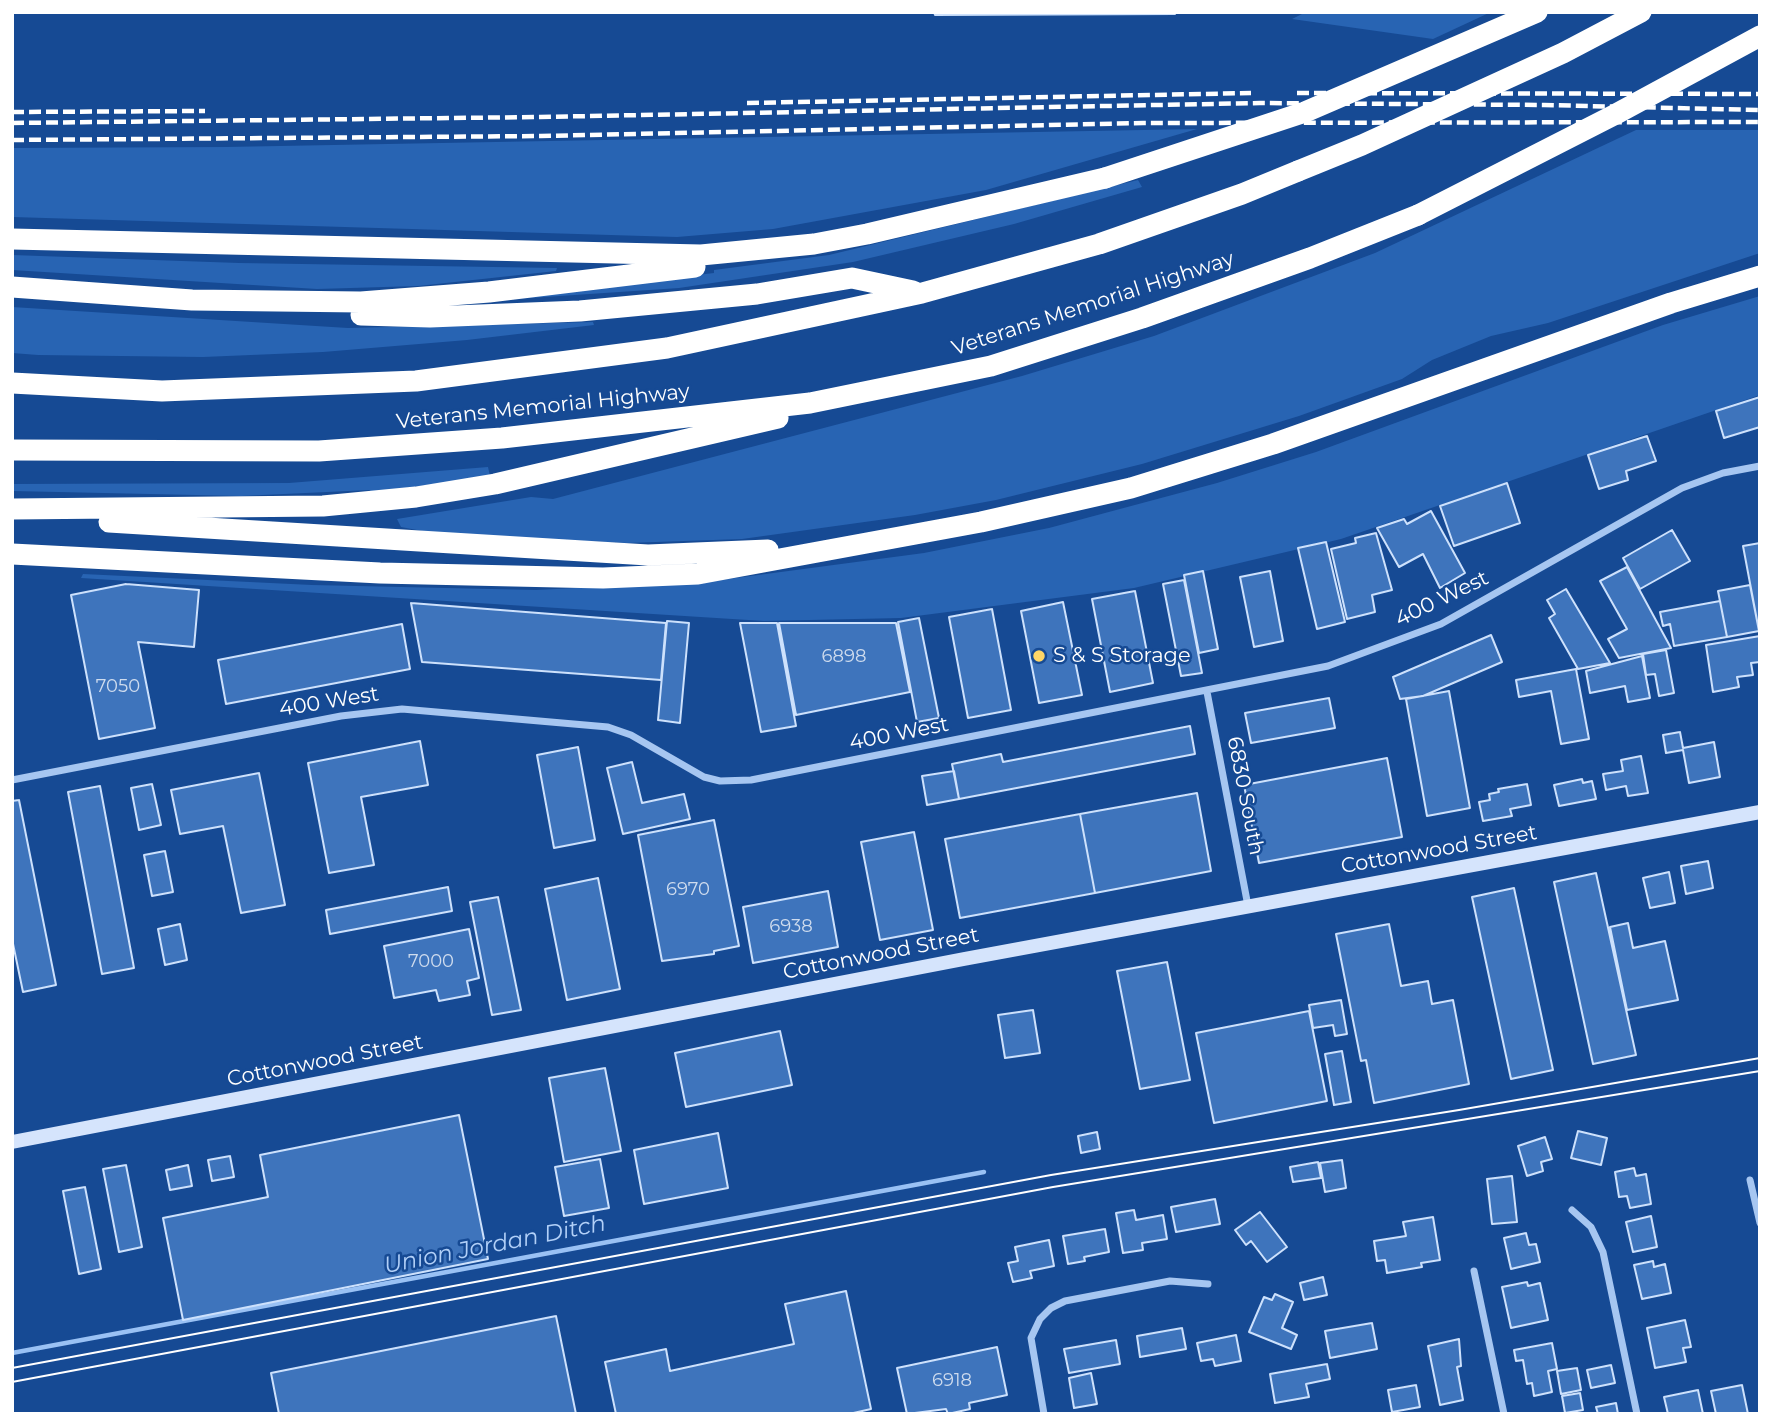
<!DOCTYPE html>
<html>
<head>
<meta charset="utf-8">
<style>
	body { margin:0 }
	#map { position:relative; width:1772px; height:1426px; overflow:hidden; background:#164a94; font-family:Montserrat,sans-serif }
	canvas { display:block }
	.frame { position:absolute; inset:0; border:14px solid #fff; pointer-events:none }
</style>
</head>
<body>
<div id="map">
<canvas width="1772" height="1426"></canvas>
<div class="frame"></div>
</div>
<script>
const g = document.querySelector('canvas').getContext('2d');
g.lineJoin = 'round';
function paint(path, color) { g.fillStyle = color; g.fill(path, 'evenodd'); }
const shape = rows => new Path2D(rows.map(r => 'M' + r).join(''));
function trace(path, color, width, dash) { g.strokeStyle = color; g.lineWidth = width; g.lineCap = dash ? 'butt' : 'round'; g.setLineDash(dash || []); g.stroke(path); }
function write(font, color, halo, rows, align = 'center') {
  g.font = font + ' Montserrat,sans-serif'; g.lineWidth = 5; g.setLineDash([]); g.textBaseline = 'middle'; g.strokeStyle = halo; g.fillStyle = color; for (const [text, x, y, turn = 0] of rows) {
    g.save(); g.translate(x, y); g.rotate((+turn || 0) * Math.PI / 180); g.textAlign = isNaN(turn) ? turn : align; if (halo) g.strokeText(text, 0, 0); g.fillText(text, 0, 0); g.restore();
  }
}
paint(shape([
	[1306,12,1491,12,1433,39,1292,19],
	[1197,129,986,190,773,229,677,237,12,217,12,148,225,147],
	[1636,130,1760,130,1760,253,1548,323,1491,336,1432,360,1402,379,1299,416,1142,464,996,500,915,515,742,539,627,543,438,534,401,527,397,519,531,497,553,499,1022,376,1154,336,1375,253],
	[1138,180,1142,187,1014,224,853,262,679,288,470,302,714,273,714,270,829,255],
	[12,255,239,263,557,268,556,271,418,286,317,289,12,270],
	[1760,296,1760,395,1341,539,1134,588,901,618,764,621,81,578,83,574,312,585,536,590,713,581,924,553,1049,528,1217,483,1316,452,1663,325],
	[12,307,348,328,593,322,594,325,467,340,323,352,203,357,38,355,12,353],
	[488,467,490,476,371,493,370,490,241,496,12,491,12,484,289,483]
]), '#2864b3');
trace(shape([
	[12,1353,984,1172]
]), '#99c1f4', 4.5);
const building = shape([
	[934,12,1175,12,1175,14,935,15,934,12],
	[1760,397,1760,427,1724,438,1716,411,1760,397],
	[1647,436,1656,461,1626,471,1628,480,1599,489,1588,455,1647,436],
	[1507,483,1520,523,1454,546,1440,506,1507,483],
	[1431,511,1465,573,1440,588,1423,554,1399,567,1377,528,1404,519,1407,524,1431,511],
	[1672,530,1690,561,1640,589,1623,558,1672,530],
	[1376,533,1392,590,1372,595,1375,612,1347,619,1331,549,1356,543,1355,538,1376,533],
	[1326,542,1345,622,1317,629,1298,548,1326,542],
	[1760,543,1760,631,1759,631,1743,546,1760,543],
	[1627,567,1671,648,1619,658,1608,639,1627,629,1600,581,1627,567],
	[1203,571,1218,649,1199,653,1184,575,1203,571],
	[1270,571,1283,641,1254,647,1240,577,1270,571],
	[1184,580,1202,673,1181,676,1163,584,1184,580],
	[126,584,199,590,194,647,138,642,155,728,99,739,71,595,126,584],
	[1750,585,1759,631,1727,637,1718,591,1750,585],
	[1566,589,1610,663,1578,669,1549,618,1555,614,1547,600,1566,589],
	[1135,591,1153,683,1110,692,1092,599,1135,591],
	[1720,601,1727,637,1674,646,1670,624,1663,626,1660,612,1720,601],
	[1063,602,1082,695,1039,703,1021,611,1063,602],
	[411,603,666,623,661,680,422,662,411,603],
	[992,609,1011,710,968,718,949,617,992,609],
	[919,618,939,718,917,722,898,622,919,618],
	[667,621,689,623,680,723,658,720,667,621],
	[740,623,777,623,796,726,761,732,740,623],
	[779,623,896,623,910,692,796,715,779,623],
	[402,624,410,669,226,704,218,660,402,624],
	[1491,635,1502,662,1423,696,1400,699,1393,677,1491,635],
	[1760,636,1760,662,1751,663,1753,675,1737,677,1739,687,1713,692,1706,645,1760,636],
	[1666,650,1674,693,1659,696,1655,674,1646,675,1643,654,1666,650],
	[1642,656,1650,698,1628,702,1625,686,1590,693,1586,671,1642,656],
	[1576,669,1589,739,1561,744,1551,691,1519,697,1516,680,1576,669],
	[1449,691,1470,808,1427,816,1406,699,1449,691],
	[1329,698,1335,728,1251,743,1245,713,1329,698],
	[1190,726,1195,754,959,799,952,764,1001,754,1003,762,1190,726],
	[1680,732,1683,748,1714,742,1720,777,1689,783,1683,750,1666,753,1663,735,1680,732],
	[420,741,428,785,361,797,374,865,329,873,308,763,420,741],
	[578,747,595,840,554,848,537,755,578,747],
	[1641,756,1648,793,1628,796,1626,786,1606,790,1603,774,1623,771,1621,760,1641,756],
	[1387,758,1402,837,1259,863,1244,785,1387,758],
	[632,762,642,803,684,794,690,819,623,834,607,768,632,762],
	[954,771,959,799,927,805,922,776,954,771],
	[259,773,285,905,241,913,223,826,180,834,171,790,259,773],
	[1582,779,1583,783,1592,781,1596,799,1559,806,1554,785,1582,779],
	[152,784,161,825,139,830,131,788,152,784],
	[1527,784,1531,805,1510,809,1512,816,1483,821,1479,802,1490,800,1489,794,1499,792,1498,789,1527,784],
	[100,786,134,968,102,974,68,792,100,786],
	[1197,793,1211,871,1095,893,1080,814,1197,793],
	[19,800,56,985,23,992,12,939,12,801,19,800],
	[1080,814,1095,893,960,918,945,839,1080,814],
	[714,820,739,946,714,951,714,954,662,961,638,835,714,820],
	[914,832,933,930,880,940,861,842,914,832],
	[165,851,173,892,152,896,144,855,165,851],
	[1708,861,1713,888,1686,894,1681,866,1708,861],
	[1669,872,1675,903,1650,908,1643,878,1669,872],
	[1596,873,1636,1055,1593,1064,1554,882,1596,873],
	[598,878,620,989,567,1000,545,889,598,878],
	[448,887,452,911,330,934,326,910,448,887],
	[1514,888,1553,1070,1511,1079,1472,897,1514,888],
	[828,891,838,947,753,963,743,907,828,891],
	[498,897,521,1010,492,1015,470,902,498,897],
	[1628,923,1633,948,1665,941,1678,1000,1627,1010,1610,927,1628,923],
	[180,924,187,960,165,965,158,929,180,924],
	[1389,924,1401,986,1428,981,1432,1004,1453,1000,1469,1084,1374,1103,1366,1060,1361,1061,1336,934,1389,924],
	[469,929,479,978,467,981,470,995,439,1001,436,990,394,998,384,946,469,929],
	[1167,962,1190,1080,1140,1089,1117,971,1167,962],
	[1341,1000,1347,1034,1335,1036,1333,1025,1313,1028,1309,1005,1341,1000],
	[1033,1010,1040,1053,1005,1058,998,1015,1033,1010],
	[1309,1011,1327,1101,1214,1123,1196,1033,1309,1011],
	[780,1031,792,1085,686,1107,675,1053,780,1031],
	[1342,1051,1351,1102,1334,1105,1325,1054,1342,1051],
	[605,1068,621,1151,564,1162,549,1078,605,1068],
	[459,1115,488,1259,183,1320,163,1218,268,1197,260,1155,459,1115],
	[1578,1131,1607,1138,1601,1165,1571,1158,1578,1131],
	[1097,1132,1100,1149,1081,1153,1078,1136,1097,1132],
	[718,1133,728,1188,644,1204,634,1150,718,1133],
	[1545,1137,1552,1159,1541,1162,1543,1171,1527,1176,1518,1146,1545,1137],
	[230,1156,234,1177,212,1181,208,1160,230,1156],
	[600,1159,609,1208,564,1216,555,1167,600,1159],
	[1342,1160,1346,1188,1325,1192,1320,1163,1342,1160],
	[1318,1162,1321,1178,1293,1182,1290,1167,1318,1162],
	[126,1165,142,1247,119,1252,103,1169,126,1165],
	[188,1165,192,1186,170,1190,166,1170,188,1165],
	[1634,1168,1636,1176,1646,1174,1651,1204,1630,1208,1627,1196,1619,1197,1615,1172,1634,1168],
	[1512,1176,1517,1222,1492,1224,1487,1179,1512,1176],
	[85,1187,101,1269,79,1274,63,1191,85,1187],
	[1215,1199,1220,1224,1176,1232,1171,1207,1215,1199],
	[1134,1210,1136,1220,1163,1215,1167,1239,1142,1243,1143,1250,1123,1253,1116,1213,1134,1210],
	[1260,1212,1287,1247,1267,1262,1251,1241,1246,1245,1235,1230,1260,1212],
	[1651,1216,1657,1247,1633,1252,1626,1222,1651,1216],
	[1433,1217,1440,1260,1421,1263,1422,1267,1387,1273,1385,1260,1377,1261,1374,1241,1406,1236,1403,1222,1433,1217],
	[1105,1229,1109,1252,1084,1257,1085,1261,1068,1264,1063,1236,1105,1229],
	[1526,1233,1529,1245,1536,1244,1540,1262,1511,1269,1504,1238,1526,1233],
	[1049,1240,1054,1266,1030,1271,1032,1278,1013,1282,1008,1263,1018,1261,1015,1247,1049,1240],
	[1653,1261,1654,1267,1665,1264,1671,1293,1642,1299,1634,1265,1653,1261],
	[1323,1277,1327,1295,1304,1300,1300,1283,1323,1277],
	[1527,1282,1528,1286,1540,1283,1548,1320,1511,1328,1502,1287,1527,1282],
	[846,1291,871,1409,849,1414,616,1414,605,1362,666,1349,670,1371,794,1344,785,1304,846,1291],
	[1275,1294,1293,1302,1282,1328,1297,1335,1291,1349,1249,1332,1264,1297,1272,1300,1275,1294],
	[556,1316,576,1414,279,1414,271,1373,556,1316],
	[1685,1320,1691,1347,1683,1348,1686,1362,1655,1368,1647,1328,1685,1320],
	[1372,1323,1377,1349,1330,1358,1325,1331,1372,1323],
	[1182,1328,1186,1349,1140,1357,1137,1336,1182,1328],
	[1236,1335,1241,1361,1215,1366,1213,1359,1201,1361,1197,1343,1236,1335],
	[1459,1339,1461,1366,1457,1367,1463,1400,1440,1405,1428,1346,1459,1339],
	[1116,1340,1120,1364,1069,1373,1064,1349,1116,1340],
	[1552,1343,1557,1369,1548,1371,1552,1392,1534,1396,1532,1383,1527,1384,1523,1360,1516,1361,1514,1350,1552,1343],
	[997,1347,1007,1395,969,1403,970,1409,948,1414,946,1409,907,1414,897,1368,997,1347],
	[1327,1364,1330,1379,1306,1384,1309,1397,1275,1403,1270,1374,1327,1364],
	[1611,1365,1615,1383,1591,1388,1587,1370,1611,1365],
	[1577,1368,1581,1390,1561,1394,1557,1371,1577,1368],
	[1091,1373,1097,1404,1074,1408,1069,1378,1091,1373],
	[1416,1385,1420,1407,1392,1412,1388,1390,1416,1385],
	[1742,1385,1748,1414,1716,1414,1711,1391,1742,1385],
	[1698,1390,1703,1414,1668,1414,1664,1397,1698,1390],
	[1580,1393,1583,1410,1565,1413,1562,1396,1580,1393],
	[1616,1403,1618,1414,1598,1414,1596,1407,1616,1403]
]);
paint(building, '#3e74bc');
trace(building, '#cde1fc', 2);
trace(shape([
	[1207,692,1248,906],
	[12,780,341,716,402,709,608,727,631,735,704,777,720,781,751,780,1328,666,1441,624,1682,488,1723,473,1760,466],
	[1750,1180,1760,1223],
	[1572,1210,1591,1227,1603,1252,1637,1414],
	[1474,1271,1504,1414],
	[1044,1414,1031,1338,1040,1319,1051,1308,1065,1301,1170,1281,1208,1284]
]), '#a6c6f1', 7);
trace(shape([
	[12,1142,964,959,1760,812]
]), '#d5e4fc', 14);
trace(shape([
	[12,239,701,255,814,244,867,234,1105,178],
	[12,287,192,300,361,302,489,292,695,267],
	[361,315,430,317,580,311,757,294,852,278,913,291],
	[12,383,162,391,416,381,667,348,922,293,1099,244,1242,194,1298,171],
	[12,450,319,451,502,438,810,403,991,366,1142,318,1310,258,1418,215],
	[12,509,323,506,416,497,495,484,778,418],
	[109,522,648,555,768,550],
	[12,554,380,573,603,578,698,574,981,522,1131,488,1273,444,1671,303,1760,276]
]), '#fff', 21);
trace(shape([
	[12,1368,1051,1175,1459,1110,1760,1058],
	[12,1382,1053,1187,1760,1071]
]), '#fff', 2);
trace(shape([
	[1297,93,1760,94],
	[747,103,1251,93],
	[12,112,205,111],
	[12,123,540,117,1260,103,1544,105,1760,110],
	[12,140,541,136,1143,123,1760,122]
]), '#fff', 4.5, [12, 5]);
trace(shape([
	[1298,171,1362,145,1563,53,1641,12],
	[1105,178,1305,112,1537,12],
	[1418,215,1616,114,1760,36]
]), '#fff', 21);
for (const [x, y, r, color] of [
	[1039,656,7,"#ffd666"]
]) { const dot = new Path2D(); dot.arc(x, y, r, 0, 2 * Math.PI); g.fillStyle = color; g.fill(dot); trace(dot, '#164a94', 2.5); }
write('18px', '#cfdcee', null, [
	["6898",844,657],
	["7050",118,687],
	["6970",688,890],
	["6938",791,927],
	["7000",431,962],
	["6918",952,1381]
]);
write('21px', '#fff', '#164a94', [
	["Veterans Memorial Highway",1093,304,-18],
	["Veterans Memorial Highway",543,407,-6],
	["400 West",1442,599,-26],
	["400 West",329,702,-9],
	["400 West",899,734,-11],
	["6830 South",1245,796,79],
	["Cottonwood Street",1439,850,-10],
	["Cottonwood Street",881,954,-11],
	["Cottonwood Street",325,1061,-11]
]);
write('21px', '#fff', '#164a94', [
	["S & S Storage",1053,656]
], 'left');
write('italic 23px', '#b2d0f8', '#164a94', [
	["Union Jordan Ditch",495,1245,-11]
]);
</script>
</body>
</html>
